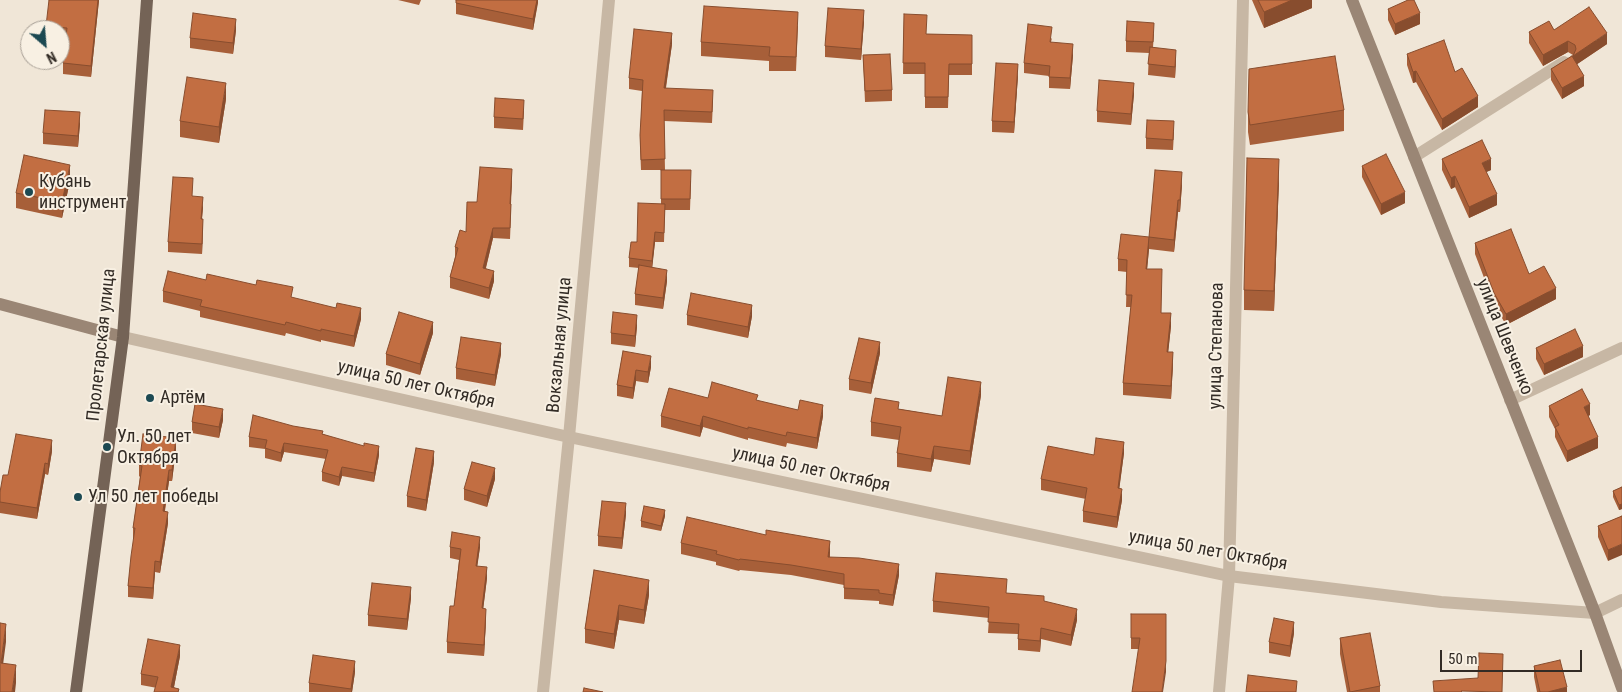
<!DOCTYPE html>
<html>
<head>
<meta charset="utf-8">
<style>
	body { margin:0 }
	#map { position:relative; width:1622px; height:692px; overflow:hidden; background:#f0e6d7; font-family:"Roboto Condensed",sans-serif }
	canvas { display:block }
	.north { position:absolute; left:20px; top:20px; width:50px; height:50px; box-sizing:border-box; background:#f8f0e3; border:1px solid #a9a197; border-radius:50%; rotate:153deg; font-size:14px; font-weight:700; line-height:20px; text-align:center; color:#322b25 }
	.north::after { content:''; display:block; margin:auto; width:18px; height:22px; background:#1c4952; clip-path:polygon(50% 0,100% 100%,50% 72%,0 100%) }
	.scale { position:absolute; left:1440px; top:650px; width:142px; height:22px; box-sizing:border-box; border:2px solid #322b25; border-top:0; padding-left:6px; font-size:15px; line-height:18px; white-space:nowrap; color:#322b25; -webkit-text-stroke:4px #f8f0e3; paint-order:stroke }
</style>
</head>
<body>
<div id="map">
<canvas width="1622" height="692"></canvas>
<div class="north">N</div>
<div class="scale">50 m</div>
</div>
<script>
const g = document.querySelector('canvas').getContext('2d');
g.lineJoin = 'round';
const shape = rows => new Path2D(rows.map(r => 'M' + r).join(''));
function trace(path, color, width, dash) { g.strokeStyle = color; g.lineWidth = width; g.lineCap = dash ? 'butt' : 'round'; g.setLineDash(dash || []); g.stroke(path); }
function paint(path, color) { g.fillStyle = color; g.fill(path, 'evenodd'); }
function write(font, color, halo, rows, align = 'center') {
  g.font = font + ' "Roboto Condensed",sans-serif'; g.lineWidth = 4; g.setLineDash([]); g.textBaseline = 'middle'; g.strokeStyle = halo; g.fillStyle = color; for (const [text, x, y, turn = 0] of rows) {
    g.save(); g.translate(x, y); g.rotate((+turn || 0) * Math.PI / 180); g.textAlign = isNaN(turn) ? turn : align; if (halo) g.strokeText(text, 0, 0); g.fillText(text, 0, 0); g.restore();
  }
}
trace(shape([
	[1414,157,1564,62],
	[1510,400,1622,348],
	[543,692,569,437,609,0],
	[1219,692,1229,576,1243,0]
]), '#c7b7a4', 12);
trace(shape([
	[123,337,569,437,1229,576,1441,602,1595,613,1622,600]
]), '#c7b7a4', 12);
trace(shape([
	[1352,0,1595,613,1622,688],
	[0,304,123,337]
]), '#9a8675', 12);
trace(shape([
	[76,692,123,337,147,0]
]), '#746356', 12);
paint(shape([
	[99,0,91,77,63,74,63,63,66,39,60,39,60,30,46,30,46,26],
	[398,0,421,0,419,5],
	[538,0,533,30,456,14,456,3],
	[1252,0,1312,0,1312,8,1264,28],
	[1388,9,1420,24,1395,35,1388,20],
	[904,14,926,34,972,35,972,75,949,75,948,108,925,108,925,74,903,74],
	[864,21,861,60,825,57,825,46],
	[798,26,796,71,769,71,769,61,701,56,701,42],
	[236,30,233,54,190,48,190,38],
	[1554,30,1607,44,1577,64,1584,86,1562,99,1551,80,1551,69,1573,55,1568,52,1543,66,1529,43,1529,32],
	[1154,34,1153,47,1176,60,1175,78,1148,75,1149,53,1126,52,1126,41],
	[1052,38,1051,42,1073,55,1070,89,1049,88,1049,76,1024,73,1024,63],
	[672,44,666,88,713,101,712,123,664,121,665,170,691,181,690,210,665,210,664,242,655,242,652,267,667,281,663,309,635,305,635,294,639,268,629,267,629,258,637,242,661,204,661,170,641,170,640,145,642,91,629,89,629,78],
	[1407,54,1455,72,1478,107,1442,130,1416,82,1413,83,1407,65],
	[863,55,892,90,892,101,865,102],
	[1018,75,1014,133,992,132,992,121],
	[1134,94,1131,125,1097,122,1097,111],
	[226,99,219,143,180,137,180,121],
	[1344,110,1344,131,1250,145,1248,132,1248,112],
	[524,111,523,130,494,128,494,117],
	[80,123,78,147,43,144,43,133],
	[1174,132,1173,150,1146,149,1146,138],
	[1442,159,1491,170,1486,172,1497,205,1469,218,1455,187,1451,189,1442,170],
	[1362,166,1405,203,1381,215,1362,177],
	[512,180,511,204,511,214,510,239,493,238,486,268,494,281,489,299,450,288,450,277,455,257,455,247,466,232,477,202],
	[1279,180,1274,311,1244,310,1244,290],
	[70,181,62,218,16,208,16,193],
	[1182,184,1180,212,1178,212,1174,252,1149,249,1147,269,1161,313,1171,326,1168,352,1173,364,1171,399,1123,395,1123,383,1131,307,1126,307,1127,272,1118,271,1118,259,1149,237],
	[192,196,203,207,202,219,203,229,202,254,168,252,168,242],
	[1475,243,1529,274,1556,299,1506,325,1494,304,1475,254],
	[163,291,293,298,361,319,354,347,321,340,321,342,286,333,285,336,200,317,200,311,163,302],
	[687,315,752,316,748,338,687,325],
	[637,326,635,347,611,344,611,333],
	[433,333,420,375,386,365,386,354],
	[1536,348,1583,357,1544,375,1536,359],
	[623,351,651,367,648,383,636,381,633,399,617,396,617,385],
	[880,353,871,394,849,390,849,379],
	[501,354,495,386,456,379,456,368],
	[981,395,970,465,934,459,931,472,897,467,897,453,899,440,871,436,871,422,899,409,942,416],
	[708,398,758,401,823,416,817,449,787,443,786,447,748,438,748,440,703,427,700,437,661,427,661,416],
	[1549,406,1590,415,1588,416,1598,448,1567,462,1555,437,1555,429,1549,417],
	[223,420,219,438,192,433,192,422],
	[323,434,379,455,374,482,342,476,339,486,322,481,322,472,326,459,284,452,281,462,265,458,265,449,249,447,249,437],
	[176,449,172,481,169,481,165,511,168,523,160,573,155,572,153,599,128,597,128,586,134,539,133,539,133,528,140,477,139,476,139,465],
	[52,451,48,475,45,474,37,519,0,513,0,492,8,475],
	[1124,453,1119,489,1122,500,1117,528,1083,522,1083,511,1086,499,1041,490,1041,479,1094,455],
	[434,462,426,511,407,507,407,496],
	[495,479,487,507,464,500,464,489],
	[1622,487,1622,509,1619,510,1613,497,1613,491],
	[626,514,622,549,598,546,598,536],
	[665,516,661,531,641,527,641,521],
	[1622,516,1608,561,1598,537,1598,526],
	[681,543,830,552,830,557,899,575,893,606,879,604,879,601,844,599,844,585,791,575,740,570,739,571,716,565,716,562,681,554],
	[450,547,480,547,477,566,487,578,483,609,486,620,484,656,447,653,447,642,454,606,459,560,450,558],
	[594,570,649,595,644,624,619,620,614,649,585,643,585,629],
	[1006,593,1044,601,1077,620,1071,646,1041,639,1040,652,1018,650,1018,634,988,633,989,618,933,612,933,601],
	[411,598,407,630,368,626,368,615],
	[1131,614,1166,672,1139,649,1131,649],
	[1294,633,1290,657,1269,653,1269,642],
	[1340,638,1380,686,1380,692,1347,692,1340,654],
	[180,656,174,687,179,692,141,685,141,674],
	[1534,666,1567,692,1537,692,1534,677],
	[355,672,352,692,309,692,309,683]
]), '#a75f39');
paint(shape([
	[98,0,99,0,91,77,91,66],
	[537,0,538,0,538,3,533,30,533,19],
	[1292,0,1312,0,1312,8,1264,28,1264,12],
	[864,10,864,21,861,60,861,49],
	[1420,13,1420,24,1395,35,1395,24],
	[236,19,236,30,233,54,233,43],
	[672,33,672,44,664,99,664,88],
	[1607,33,1607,44,1573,67,1573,56],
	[1568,41,1568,52,1543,66,1543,55],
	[1073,44,1073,55,1070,89,1070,78],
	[1176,50,1176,60,1175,78,1175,67],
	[1018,64,1018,75,1014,133,1014,122],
	[1416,71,1416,82,1413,83,1413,72],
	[1584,76,1584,86,1562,99,1562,88],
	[226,83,226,99,219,143,219,127],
	[1134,83,1134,94,1131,125,1131,114],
	[1478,96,1478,107,1442,130,1442,119],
	[80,112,80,123,78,147,78,136],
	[1279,159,1279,180,1274,311,1274,291],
	[1491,159,1491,170,1482,174,1482,163],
	[70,165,70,181,62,218,62,202],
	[512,169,512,180,510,214,510,204],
	[1182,172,1182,184,1180,212,1180,200],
	[1455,176,1455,187,1451,189,1451,178],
	[1405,192,1405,203,1381,215,1381,204],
	[1497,194,1497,205,1469,218,1469,207],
	[203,197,203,207,201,229,201,219],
	[1178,200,1178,212,1174,252,1174,240],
	[203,219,203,229,202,254,202,244],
	[493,228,493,238,483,279,483,268],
	[655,232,655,242,652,270,652,261],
	[1149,237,1149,249,1146,281,1146,269],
	[667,270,667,281,663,309,663,298],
	[494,271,494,281,489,299,489,288],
	[1556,288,1556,299,1506,325,1506,314],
	[752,305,752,316,748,338,748,327],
	[361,308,361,319,354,347,354,336],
	[1171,313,1171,326,1167,364,1167,352],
	[637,315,637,326,635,347,635,336],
	[433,322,433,333,420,375,420,364],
	[880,342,880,353,871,394,871,383],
	[501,343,501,354,495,386,495,375],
	[1583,346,1583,357,1544,375,1544,364],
	[1173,352,1173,364,1171,399,1171,386],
	[651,356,651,367,648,383,648,372],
	[636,370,636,381,633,399,633,388],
	[981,382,981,395,970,465,970,451],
	[1590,404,1590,415,1584,418,1584,407],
	[823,405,823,416,817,449,817,438],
	[223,409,223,420,219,438,219,427],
	[703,416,703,427,700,437,700,426],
	[1598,437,1598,448,1567,462,1567,451],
	[176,438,176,449,172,481,172,470],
	[52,440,52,451,48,475,48,464],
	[1124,442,1124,453,1118,499,1118,488],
	[284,443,284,452,281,462,281,453],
	[379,446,379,455,374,482,374,473],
	[934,446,934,459,931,472,931,459],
	[434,451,434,462,426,511,426,500],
	[45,463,45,474,37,519,37,508],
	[342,467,342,476,339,486,339,477],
	[495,468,495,479,487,507,487,496],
	[169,470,169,481,163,522,163,511],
	[1122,489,1122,500,1117,528,1117,517],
	[626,503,626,514,622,549,622,538],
	[1622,504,1622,509,1619,510,1619,505],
	[665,510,665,516,661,531,661,526],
	[168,512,168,523,160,573,160,562],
	[480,537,480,547,476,576,476,566],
	[830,541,830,552,828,567,828,557],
	[1622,544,1622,555,1608,561,1608,550],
	[155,561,155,572,153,599,153,588],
	[899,564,899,575,893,606,893,595],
	[487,567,487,578,482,619,482,608],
	[649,580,649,595,644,624,644,610],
	[411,587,411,598,407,630,407,619],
	[619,605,619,620,614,649,614,634],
	[486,609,486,620,484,656,484,645],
	[1077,609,1077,620,1071,646,1071,635],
	[1294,622,1294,633,1290,657,1290,646],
	[6,624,6,642,1,680,1,663],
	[1041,628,1041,639,1040,652,1040,641],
	[180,645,180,656,173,692,171,687],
	[355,661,355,672,352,692,351,692],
	[1166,661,1166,672,1163,692,1162,692],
	[16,665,16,683,15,692,12,692],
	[1567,687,1567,692,1548,692]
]), '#884d2e');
const building = shape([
	[49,0,98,0,91,66,63,63,67,28,46,26,49,0],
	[456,0,537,0,533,19,456,3,456,0],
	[1258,0,1292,0,1264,12,1258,0],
	[1408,0,1414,0,1420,13,1395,24,1388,9,1408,0],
	[704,6,798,12,796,57,769,56,770,47,701,42,704,6],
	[1589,7,1607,33,1573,56,1576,49,1575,45,1568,41,1543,55,1529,32,1549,21,1554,30,1589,7],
	[828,8,864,10,861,49,825,46,828,8],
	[193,13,236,19,233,43,190,38,193,13],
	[904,14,927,15,926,34,972,35,972,64,949,64,948,97,925,97,925,63,903,63,904,14],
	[1127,21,1154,23,1153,42,1126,41,1127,21],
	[1028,24,1052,27,1050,42,1073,44,1070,78,1049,77,1050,66,1024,63,1028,24],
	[634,29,672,33,664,88,713,90,712,112,664,110,665,159,641,160,640,135,643,80,629,78,634,29],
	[1444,40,1455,72,1462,68,1478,96,1442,119,1416,71,1413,72,1407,54,1444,40],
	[1150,47,1176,50,1175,67,1148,64,1150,47],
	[890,54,892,90,865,91,863,55,890,54],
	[1335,56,1344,110,1250,125,1248,112,1249,69,1335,56],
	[1572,56,1584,76,1562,88,1551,69,1572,56],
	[996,63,1018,64,1014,122,992,121,996,63],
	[187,77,226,83,219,127,180,121,187,77],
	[1099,80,1134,83,1131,114,1097,111,1099,80],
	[495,98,524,100,523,119,494,117,495,98],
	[45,110,80,112,78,136,43,133,45,110],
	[1147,120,1174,121,1173,140,1146,138,1147,120],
	[1482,140,1491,159,1482,163,1497,194,1469,207,1455,176,1451,178,1442,159,1482,140],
	[1386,154,1405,192,1381,204,1362,166,1386,154],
	[24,155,70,165,62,202,16,193,24,155],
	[1247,158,1279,159,1274,291,1244,290,1247,158],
	[480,167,512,169,510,204,511,204,510,228,493,228,483,268,494,271,489,288,450,277,458,248,455,247,460,230,466,232,467,202,477,202,480,167],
	[661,170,691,170,690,199,661,199,661,170],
	[1155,170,1182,172,1180,200,1178,200,1174,240,1149,237,1146,269,1162,269,1161,313,1171,313,1167,352,1173,352,1171,386,1123,383,1132,295,1126,295,1127,260,1118,259,1121,234,1149,237,1155,170],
	[173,177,193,178,192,196,203,197,201,219,203,219,202,244,168,242,173,177],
	[638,203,665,204,664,233,655,232,652,261,629,258,631,242,637,242,638,203],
	[1511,229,1529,274,1544,266,1556,288,1506,314,1494,293,1475,243,1511,229],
	[639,265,667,270,663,298,635,294,639,265],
	[168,271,206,280,207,274,256,285,257,280,293,287,291,297,336,308,337,303,361,308,354,336,321,329,321,331,286,322,285,325,200,306,202,300,163,291,168,271],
	[691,293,752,305,748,327,687,315,691,293],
	[399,312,433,322,420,364,386,354,399,312],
	[613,312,637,315,635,336,611,333,613,312],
	[1575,329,1583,346,1544,364,1536,348,1575,329],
	[461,337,501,343,495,375,456,368,461,337],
	[859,338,880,342,871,383,849,379,859,338],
	[623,351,651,356,648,372,636,370,633,388,617,385,623,351],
	[948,377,981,382,970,451,934,446,931,459,897,453,901,427,871,422,875,398,899,402,898,409,942,416,948,377],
	[712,382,758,395,756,400,798,410,800,400,823,405,817,438,787,432,786,436,748,427,748,429,703,416,700,426,661,416,669,388,708,398,712,382],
	[1582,389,1590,404,1584,407,1598,437,1567,451,1555,427,1559,425,1549,406,1582,389],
	[195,404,223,409,219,427,192,422,195,404],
	[253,415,293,426,323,431,322,434,364,446,364,443,379,446,374,473,342,467,339,477,322,472,328,450,284,443,281,453,265,448,267,440,249,437,253,415],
	[16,434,52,440,48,464,45,463,37,508,0,502,0,492,3,475,8,475,16,434],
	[143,434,176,438,172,470,169,470,163,511,168,512,160,562,155,561,153,588,128,586,131,556,135,528,133,528,142,466,139,465,143,434],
	[1096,438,1124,442,1118,488,1122,489,1117,517,1083,511,1087,488,1041,479,1048,446,1094,455,1096,438],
	[416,448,434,451,426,500,407,496,416,448],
	[472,462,495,468,487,496,464,489,472,462],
	[1622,487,1622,504,1619,505,1613,491,1622,487],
	[602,501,626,503,622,538,598,536,602,501],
	[644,506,665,510,661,526,641,521,644,506],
	[1622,516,1622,544,1608,550,1598,526,1622,516],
	[687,517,766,535,766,530,830,541,828,557,859,558,899,564,893,595,879,593,879,590,844,588,844,574,791,565,740,559,739,560,716,554,717,551,681,543,687,517],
	[452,532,480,537,476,566,487,567,482,608,486,609,484,645,447,642,450,606,454,606,461,549,450,547,452,532],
	[594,570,649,580,644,610,619,605,614,634,585,629,594,570],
	[936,573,1007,579,1006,593,1044,596,1044,601,1077,609,1071,635,1041,628,1040,641,1018,639,1019,624,988,622,989,607,933,601,936,573],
	[372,583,411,587,407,619,368,615,372,583],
	[1131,614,1166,614,1166,661,1162,692,1132,692,1140,638,1131,638,1131,614],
	[1274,618,1294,622,1290,646,1269,642,1274,618],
	[0,623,6,624,1,663,16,665,12,692,0,692,0,623],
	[1370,633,1380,686,1350,692,1340,638,1370,633],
	[148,639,180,645,171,687,179,689,178,692,154,692,158,677,141,674,148,639],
	[1479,653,1503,654,1502,692,1461,691,1462,692,1434,692,1433,681,1478,678,1479,653],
	[313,655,355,661,351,689,309,683,313,655],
	[1560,660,1567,687,1548,692,1540,692,1534,666,1560,660],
	[1248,675,1297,681,1296,692,1246,692,1248,675],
	[584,688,603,692,583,692,584,688]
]);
paint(building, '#c26e42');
trace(building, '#884d2e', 1);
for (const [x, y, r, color] of [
	[29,192,5,"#1c4952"],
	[150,398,5,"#1c4952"],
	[107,447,5,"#1c4952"],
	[78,497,5,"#1c4952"]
]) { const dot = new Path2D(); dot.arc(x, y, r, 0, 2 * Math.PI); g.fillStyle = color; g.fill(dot); trace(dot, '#f8f0e3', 2); }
write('18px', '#322b25', '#f8f0e3', [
	["Кубань",39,182],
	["инструмент",39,203],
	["Артём",160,398],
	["Ул. 50 лет",117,437],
	["Октября",117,458],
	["Ул 50 лет победы",88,497]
], 'left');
write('18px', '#322b25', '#f8f0e3', [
	["улица Шевченко",1504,337,68],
	["Пролетарская улица",102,345,-84],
	["Вокзальная улица",560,345,-85],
	["улица Степанова",1217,346,-89],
	["улица 50 лет Октября",416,385,13],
	["улица 50 лет Октября",811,470,12],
	["улица 50 лет Октября",1208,551,10]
]);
</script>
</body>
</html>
